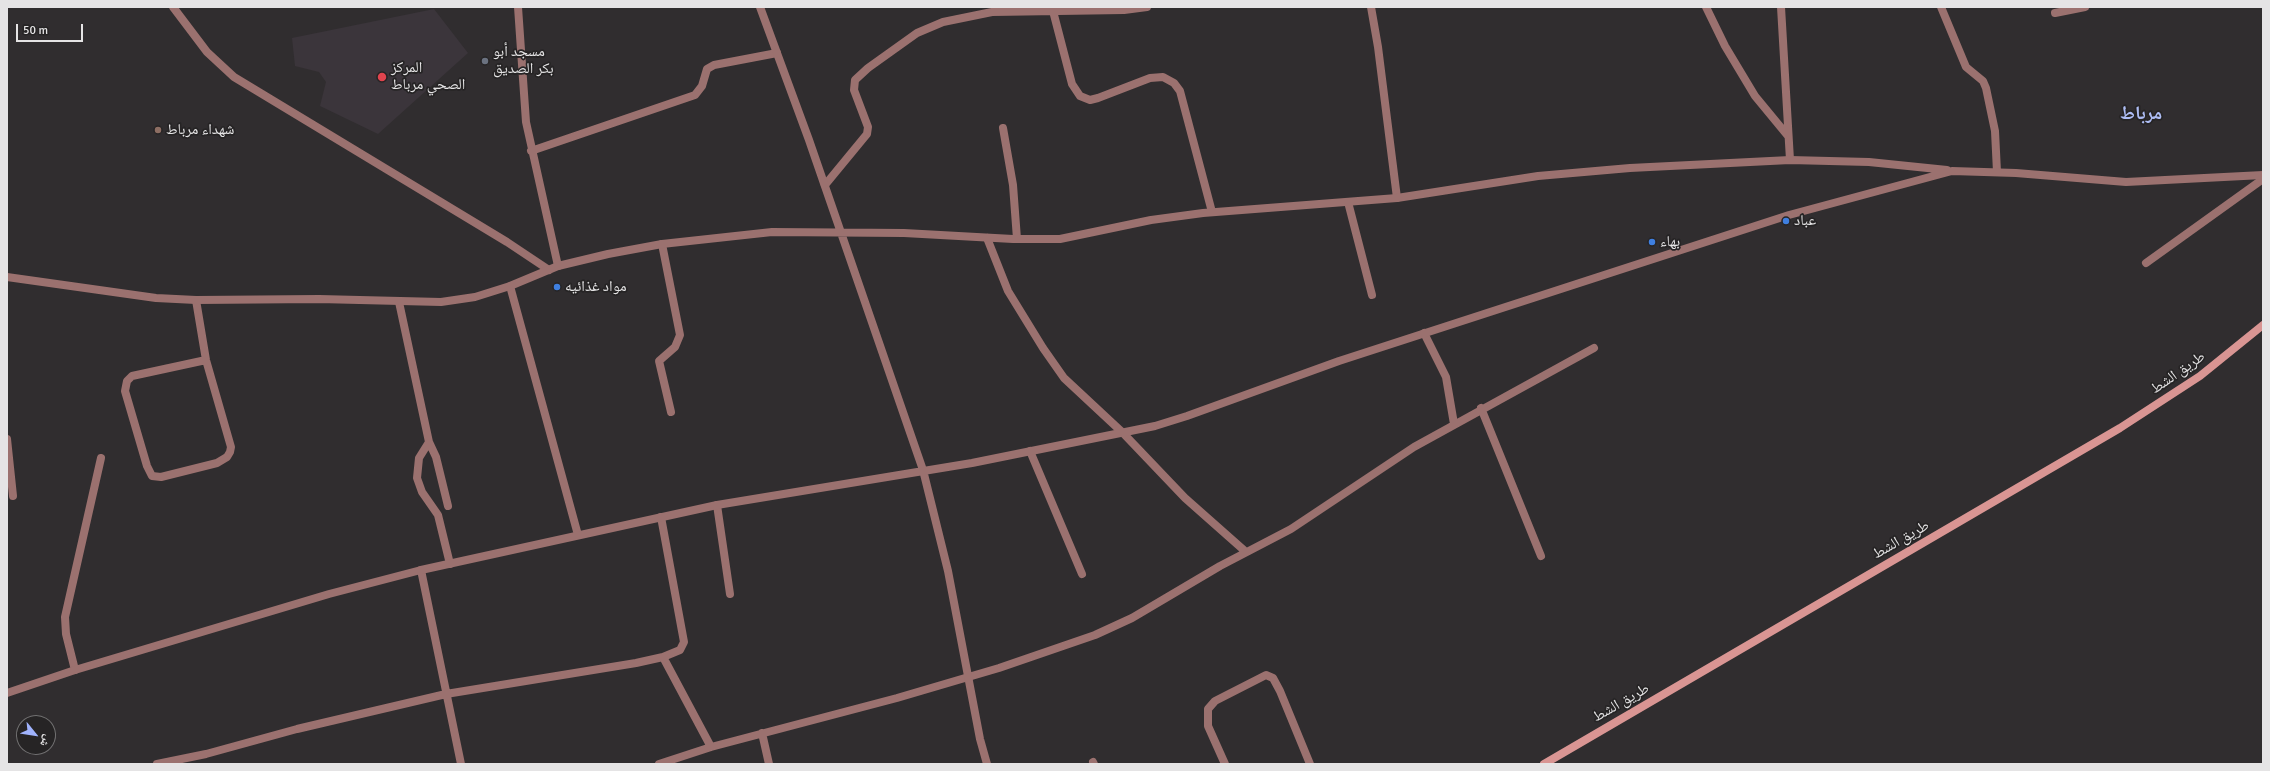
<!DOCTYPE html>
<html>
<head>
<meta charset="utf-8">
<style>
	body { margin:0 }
	#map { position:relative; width:2270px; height:771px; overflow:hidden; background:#302d2f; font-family:Signika,"Noto Naskh Arabic",sans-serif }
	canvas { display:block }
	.frame { position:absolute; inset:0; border:8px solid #e5e4e5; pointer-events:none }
	.north { position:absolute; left:16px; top:715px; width:40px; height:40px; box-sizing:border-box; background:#262425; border:1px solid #727172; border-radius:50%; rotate:120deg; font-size:11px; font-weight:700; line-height:16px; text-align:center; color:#e5e4e5 }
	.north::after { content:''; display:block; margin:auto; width:14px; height:18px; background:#a0b3fd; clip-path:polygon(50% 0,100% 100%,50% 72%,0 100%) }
	.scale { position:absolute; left:16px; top:24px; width:67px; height:18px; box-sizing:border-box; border:2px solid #e5e4e5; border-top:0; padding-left:5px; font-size:12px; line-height:14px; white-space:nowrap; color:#e5e4e5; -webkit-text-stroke:3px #262425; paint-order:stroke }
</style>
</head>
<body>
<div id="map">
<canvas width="2270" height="771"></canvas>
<div class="frame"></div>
<div class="north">ش</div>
<div class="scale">50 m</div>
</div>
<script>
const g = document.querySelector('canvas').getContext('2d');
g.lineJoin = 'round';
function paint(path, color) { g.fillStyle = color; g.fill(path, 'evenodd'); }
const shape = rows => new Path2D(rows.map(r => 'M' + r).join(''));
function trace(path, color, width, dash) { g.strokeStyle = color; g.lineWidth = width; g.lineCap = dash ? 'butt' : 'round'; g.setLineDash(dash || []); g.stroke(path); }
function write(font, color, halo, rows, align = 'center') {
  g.font = font + ' Signika,"Noto Naskh Arabic",sans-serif'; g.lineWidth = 3.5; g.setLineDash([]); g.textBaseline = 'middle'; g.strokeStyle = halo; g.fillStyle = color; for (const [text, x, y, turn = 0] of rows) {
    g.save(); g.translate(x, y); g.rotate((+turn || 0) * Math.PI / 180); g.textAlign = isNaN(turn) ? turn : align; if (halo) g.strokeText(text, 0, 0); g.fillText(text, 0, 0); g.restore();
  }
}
paint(shape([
	[434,9,468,53,378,134,320,106,326,82,319,72,295,66,292,38]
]), '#3b353b');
trace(shape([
	[173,7,207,52,234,77,507,242,549,270],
	[518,7,526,122,558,266],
	[1371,7,1378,47,1397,198],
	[1706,7,1725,46,1755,96,1788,136],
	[1781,7,1790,160],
	[1941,7,1966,67,1983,81,1986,88,1995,131,1997,172],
	[1053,11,1072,84,1080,96,1090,100,1098,98,1150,78,1163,77,1174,83,1180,91,1212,212],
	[2055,13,2085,7],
	[1003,128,1013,185,1017,239],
	[531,151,695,95,702,86,707,69,714,65,777,53],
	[825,185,867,134,868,127,854,90,855,80,868,68,917,33,943,22,992,12,1124,10,1147,7],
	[1348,202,1372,295],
	[987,238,1008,291,1043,348,1064,378,1123,433,1185,498,1246,552],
	[662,244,680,335,675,347,659,361,671,412],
	[2146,263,2263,179],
	[510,286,578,535],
	[196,300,206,360,231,447,230,452,227,457,217,463,161,477,152,476,147,466,125,391,127,381,132,376,206,360],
	[399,302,429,442,419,458,417,478,422,492,438,515,450,564],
	[1424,333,1446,377,1454,424],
	[1481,408,1541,556],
	[7,439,13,496],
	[429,442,436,457,448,506],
	[1030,451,1082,574],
	[717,505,730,594],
	[661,517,684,642,680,650,663,657],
	[421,570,461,764],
	[75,670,66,634,65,617,101,458],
	[762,733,769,764],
	[1093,762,1094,764],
	[157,764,206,754,297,729,446,694,636,663,663,657,711,747],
	[659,764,711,747,897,698,999,668,1095,635,1132,618,1220,566,1291,529,1414,447,1594,348],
	[1225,764,1208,726,1208,709,1215,701,1266,675,1273,678,1280,691,1310,764]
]), '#9b716f', 8);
trace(shape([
	[760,7,809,140,923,470,948,571,980,739,987,764],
	[7,277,156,298,196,300,319,299,441,302,475,297,510,286,558,266,608,254,662,244,772,232,904,233,1013,239,1060,239,1151,220,1203,213,1397,198,1538,176,1630,168,1790,160,1869,162,1947,170],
	[7,693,75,670,329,594,421,570,717,505,972,463,1155,426,1187,416,1339,361,1789,215,1952,171,2016,173,2126,182,2263,175]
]), '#9b716f', 8);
trace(shape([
	[1544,764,2120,428,2200,376,2263,325]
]), '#d99593', 8);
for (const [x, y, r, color] of [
	[485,61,4,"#6b7280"],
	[382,77,5,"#e0444e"],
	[158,130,4,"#8d6e63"],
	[1786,221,4,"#3f7fe0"],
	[1652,242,4,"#3f7fe0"],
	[557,287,4,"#3f7fe0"]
]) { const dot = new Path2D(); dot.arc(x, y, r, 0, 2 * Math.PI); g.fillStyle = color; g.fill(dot); trace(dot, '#262425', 1.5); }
write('15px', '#e5e4e5', '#262425', [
	["مسجد أبو",493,52],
	["بكر الصديق",493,69],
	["المركز",391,68],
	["الصحي مرباط",391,85],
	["شهداء مرباط",166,130],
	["عباد",1794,221],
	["بهاء",1660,242],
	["مواد غذائيه",565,287]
], 'left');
write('15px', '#e5e4e5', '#262425', [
	["طريق الشط",2178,373,-35],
	["طريق الشط",1901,540,-30],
	["طريق الشط",1621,703,-30]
]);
write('bold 19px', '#aebdf4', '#262425', [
	["مرباط",2141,114]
]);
</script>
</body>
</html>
